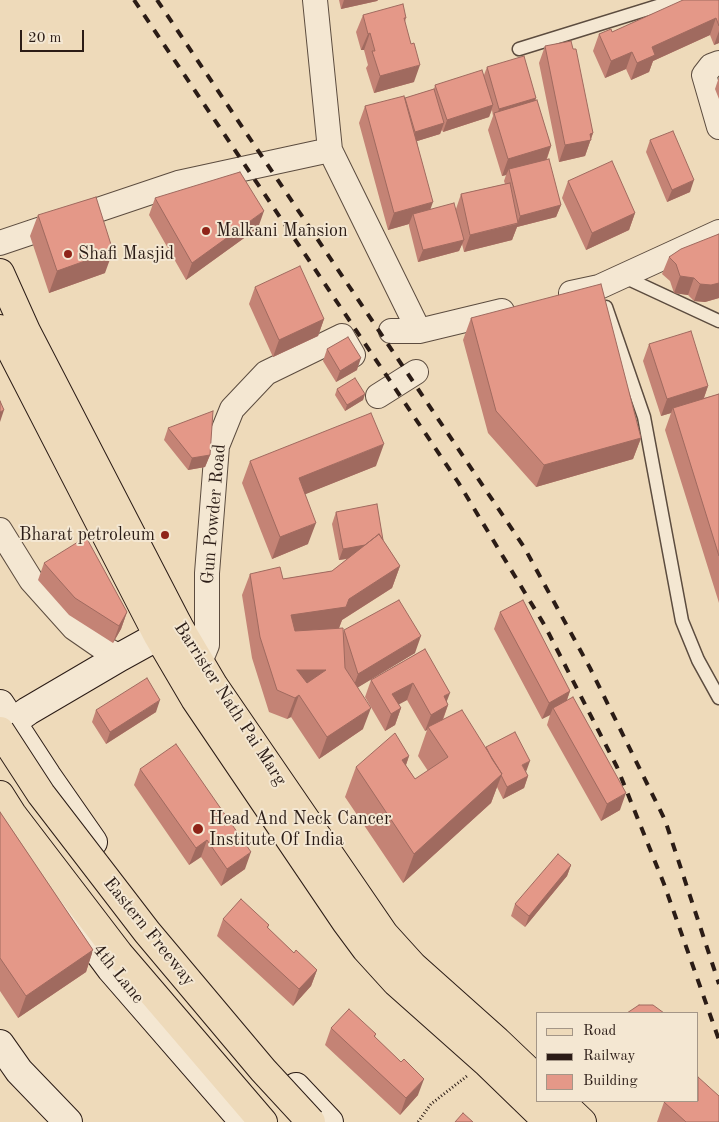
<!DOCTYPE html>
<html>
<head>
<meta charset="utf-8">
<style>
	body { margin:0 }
	#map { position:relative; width:719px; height:1122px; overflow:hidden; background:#eedaba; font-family:"Old Standard TT",serif }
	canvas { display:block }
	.legend { position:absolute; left:536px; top:1012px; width:162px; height:90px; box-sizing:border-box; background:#f4e7d2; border:1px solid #a49687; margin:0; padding:6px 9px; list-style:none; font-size:15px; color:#2b1c16 }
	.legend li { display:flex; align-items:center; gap:10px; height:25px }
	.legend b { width:25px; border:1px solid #a49687 }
	.scale { position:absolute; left:20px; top:30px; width:64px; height:22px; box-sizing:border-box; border:2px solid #2b1c16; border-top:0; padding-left:6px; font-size:15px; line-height:18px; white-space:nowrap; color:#2b1c16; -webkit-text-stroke:4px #f4e7d2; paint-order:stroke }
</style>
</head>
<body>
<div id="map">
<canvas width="719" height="1122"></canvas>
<ul class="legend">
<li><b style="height:6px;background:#eedaba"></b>Road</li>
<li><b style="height:6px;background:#2b1c16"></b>Railway</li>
<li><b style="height:14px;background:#e49888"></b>Building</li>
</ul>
<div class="scale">20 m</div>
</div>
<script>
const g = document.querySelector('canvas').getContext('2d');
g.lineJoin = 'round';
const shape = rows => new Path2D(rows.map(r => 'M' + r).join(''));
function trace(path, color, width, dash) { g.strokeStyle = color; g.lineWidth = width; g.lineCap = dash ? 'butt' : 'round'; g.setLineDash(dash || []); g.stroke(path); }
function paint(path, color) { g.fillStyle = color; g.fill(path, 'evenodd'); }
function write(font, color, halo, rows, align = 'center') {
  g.font = font + ' "Old Standard TT",serif'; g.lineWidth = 4; g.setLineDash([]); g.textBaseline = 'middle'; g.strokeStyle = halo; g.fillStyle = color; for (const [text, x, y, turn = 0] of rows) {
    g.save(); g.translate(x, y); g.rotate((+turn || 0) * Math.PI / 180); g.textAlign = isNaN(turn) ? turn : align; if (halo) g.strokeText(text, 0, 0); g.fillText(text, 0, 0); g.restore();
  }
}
const lane = shape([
	[519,49,677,0],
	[622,276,719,321],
	[606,307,644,417,682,621,698,660,719,698]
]);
const street = shape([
	[315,0,330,150,419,331],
	[719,63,711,66,704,75,719,127],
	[0,243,178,183,330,150],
	[571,293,599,287,719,232],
	[391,331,419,331,502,311],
	[378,396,416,372],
	[0,530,31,580,74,628,100,646,120,657],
	[188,671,200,662,207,645,207,573,217,446,232,409,266,373,342,336,353,355]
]);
const secondary = shape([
	[0,704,47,776,93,842],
	[0,731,28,711,120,657,178,625],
	[33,864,111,969,244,1122],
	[0,1044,19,1071,68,1122],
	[296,1087,329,1122]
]);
const primary = shape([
	[0,273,26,331,178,625,214,686,384,934,413,966,497,1041,538,1080],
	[0,329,158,636,195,699,346,922,366,949,396,982,486,1062,548,1122],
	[560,1101,582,1122]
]);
const highway = shape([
	[0,795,12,814,119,954,263,1122]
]);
trace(lane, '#5c4c3f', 15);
trace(street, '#5c4c3f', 26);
trace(secondary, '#2b1c16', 30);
trace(primary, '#2b1c16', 30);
trace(highway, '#2b1c16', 30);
trace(shape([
	[418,1122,431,1104,467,1076]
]), '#2b1c16', 3, [1, 2.5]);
trace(lane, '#f4e7d2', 12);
trace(street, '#f4e7d2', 24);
trace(secondary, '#f4e7d2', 28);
trace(primary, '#eedaba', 28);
trace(highway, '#eedaba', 28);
trace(shape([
	[134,0,458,482,545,626,617,767,664,884,719,1040],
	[157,0,524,547,590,668,665,820,719,984]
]), '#2b1c16', 4, [9, 9]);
const highwayBridge = shape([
	[0,731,41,794,147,932,263,1070,311,1122]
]);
trace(highwayBridge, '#2b1c16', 30, []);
trace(highwayBridge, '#eedaba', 28);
paint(shape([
	[339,0,378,0,377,1,341,9],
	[719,0,719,43,714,45,710,35,653,61,649,72,631,80,626,69,605,78,593,51,599,34,612,32],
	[363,15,406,18,405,22,414,82,374,93,366,68,368,65,364,50,361,50,356,32],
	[545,46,573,49,593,133,585,156,559,162,539,63],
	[487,67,536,98,535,101,551,146,547,159,561,205,556,217,517,227,512,240,464,252,462,244,459,251,418,262,409,226,409,224,388,230,359,123,365,106,405,98,434,89,435,85,484,75],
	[492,110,493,116,488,130,502,176,506,175,504,181,505,184,461,194,456,209,430,209,417,141,440,134,442,130,443,132,489,117],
	[719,77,719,99,715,89],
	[650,140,690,192,667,202,646,152],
	[568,181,635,213,629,230,586,250,562,198],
	[155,198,258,228,186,280,149,215],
	[38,215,105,273,49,293,30,236],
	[719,234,719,298,705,302,694,301,688,295,674,293,670,281,662,274,669,257],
	[255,287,324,319,318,336,273,357,249,304],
	[471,318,641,438,633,459,536,487,488,433,463,340],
	[649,344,708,386,704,398,719,394,719,603,665,430,671,413,661,416,643,361],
	[327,349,357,370,336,382,323,361],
	[337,389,365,394,363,400,345,411,335,395],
	[168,428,210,455,205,467,188,470,164,440],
	[250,461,376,466,305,494,308,544,272,559,242,483],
	[336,512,383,540,400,566,392,588,342,620,339,628,343,633,344,630,415,653,358,687,363,729,319,759,291,717,287,719,269,712,252,658,242,595,250,574,283,579,332,571,347,559,339,560,332,524],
	[44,563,127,612,121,629,113,643,69,615,38,580],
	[500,612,570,691,567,700,620,810,601,821,547,725,550,715,542,719,494,629],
	[425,649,448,705,443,720,486,748,486,747,526,772,528,776,524,788,503,799,497,787,491,803,403,883,345,797,356,767,409,756,406,765,415,779,428,771,418,756,427,730,425,731,407,700,398,704,401,708,395,725,385,731,365,697,371,680],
	[96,710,156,712,106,744,92,722],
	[140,769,245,869,221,886,201,857,189,865,134,785],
	[0,812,93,950,86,972,18,1018,0,991],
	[571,865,567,876,525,927,511,916,515,904],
	[223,919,269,925,268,928,294,953,317,970,311,986,293,1006,217,936],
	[331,1028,376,1034,375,1037,401,1062,418,1095,400,1115,325,1045],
	[664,1102,719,1122,657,1122]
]), '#c48375');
paint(shape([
	[344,0,378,0,377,1,341,9],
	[716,18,710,35,653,61,649,72,631,80,637,63,652,47],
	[719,31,719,43,714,45],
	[370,33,364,50,361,50,368,34],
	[632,52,626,69,605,78,611,61],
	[420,65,414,82,374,93,380,76],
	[536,98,532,110,496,118,499,109],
	[493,105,489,117,443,132,447,120],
	[444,123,440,134,411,143,415,132],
	[593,133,585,156,559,162,565,145],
	[551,146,545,163,509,169,506,175,502,176,508,159],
	[694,180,690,192,667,202,672,190],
	[433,202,427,219,413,214,409,224,388,230,394,213],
	[561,205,556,217,517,227,512,240,464,252,470,235,517,224,520,216],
	[264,211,258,228,186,280,192,263],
	[635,213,629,230,586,250,592,233],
	[464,240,459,251,418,262,423,250],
	[113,251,105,273,49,293,57,271],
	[680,276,694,278,688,295,674,293],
	[719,283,719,298,705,302,694,301,700,284],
	[324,319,318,336,273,357,279,340],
	[361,358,357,370,336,382,340,371],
	[708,386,702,403,673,408,671,413,661,416,667,399],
	[365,394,363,400,345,411,347,405],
	[4,410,0,422,0,412],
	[641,438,633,459,536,487,544,465],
	[384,444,376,466,291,500,299,478],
	[210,455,205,467,188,470,192,458],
	[316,523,308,544,272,559,280,537],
	[383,541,379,553,339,560,343,549],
	[400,566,392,588,342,620,339,628,283,636,291,615,349,599],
	[127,612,121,629,113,643,119,626],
	[421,636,415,653,352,691,358,674],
	[297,670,326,670,318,692,289,692],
	[413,683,407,700,389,710,392,694],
	[570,691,564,708,553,708,550,715,542,719,549,703],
	[450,693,445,706,448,705,442,721,428,727,427,730,425,731,431,715,444,696],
	[299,695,291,717,287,719,295,698],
	[160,700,156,712,106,744,110,732],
	[371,708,363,729,319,759,327,737],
	[401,708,395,725,385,731,391,714],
	[409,756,399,785,402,760],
	[530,761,526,772,522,765],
	[502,774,491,803,403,883,414,854],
	[528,776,524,788,503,799,507,787],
	[626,793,620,810,601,821,607,804],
	[207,840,201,857,189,865,196,848],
	[251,852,245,869,221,886,227,869],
	[571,865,567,876,525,927,529,916],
	[93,950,86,972,18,1018,26,996],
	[317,970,311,986,293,1006,299,989],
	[424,1079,418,1095,400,1115,406,1098]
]), '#a06a5f');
const building = shape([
	[683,0,719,0,719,26,716,18,652,47,655,55,637,63,632,52,611,61,599,34,611,29,612,32,683,0],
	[403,4,406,18,404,18,411,44,414,43,420,65,380,76,372,51,375,51,370,33,368,34,363,15,403,4],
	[571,41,573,49,576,49,593,133,590,134,591,140,565,145,545,46,571,41],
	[524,56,536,98,499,109,487,67,524,56],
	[482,70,493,105,447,120,435,85,482,70],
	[434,89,444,123,415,132,405,98,434,89],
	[404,96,433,202,394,213,365,106,404,96],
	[537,100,551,146,508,159,494,113,537,100],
	[673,131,694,180,672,190,650,140,673,131],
	[549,159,561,205,520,216,509,169,549,159],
	[612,161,635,213,592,233,568,181,612,161],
	[240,172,264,211,192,263,155,198,240,172],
	[510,183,518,223,470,235,461,194,510,183],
	[96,197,113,251,57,271,38,215,96,197],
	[454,203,464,240,423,250,413,214,454,203],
	[719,234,719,283,711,285,700,284,694,278,680,276,676,264,669,257,681,249,719,234],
	[300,266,324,319,279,340,255,287,300,266],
	[601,284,641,438,544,465,496,411,471,318,601,284],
	[691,331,708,386,667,399,649,344,691,331],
	[348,337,361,358,340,371,327,349,348,337],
	[355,378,365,394,347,405,337,389,355,378],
	[719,394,719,556,673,408,719,394],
	[0,401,4,410,0,412,0,401],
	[213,411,210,455,192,458,168,428,213,411],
	[371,413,384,444,299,478,316,523,280,537,250,461,371,413],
	[377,504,383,540,379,534,365,545,343,549,336,512,377,504],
	[379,534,400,566,349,599,346,607,291,615,295,631,343,628,345,668,371,708,327,737,299,695,295,698,277,690,260,637,250,574,280,567,283,579,332,571,379,534],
	[297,670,326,670,307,683,297,670],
	[86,537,127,612,119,626,75,598,44,563,86,537],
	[399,600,421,636,358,674,344,630,399,600],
	[523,600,570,691,549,703,500,612,523,600],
	[425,649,450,693,444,696,448,705,431,715,413,683,392,694,401,708,391,714,371,680,425,649],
	[147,678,160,700,110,732,96,710,147,678],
	[573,697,626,793,607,804,553,708,573,697],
	[462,710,502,774,414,854,356,767,395,733,409,756,402,760,415,779,448,757,428,727,462,710],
	[515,732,530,761,522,765,528,776,507,787,501,775,502,774,492,759,486,747,515,732],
	[176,744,251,852,227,869,207,840,196,848,140,769,176,744],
	[0,812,93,950,26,996,0,958,0,812],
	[558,854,571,865,529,916,515,904,558,854],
	[241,899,269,925,267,927,294,953,296,950,317,970,299,989,223,919,241,899],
	[639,1005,653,1005,664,1013,627,1013,639,1005],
	[349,1009,376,1034,374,1036,401,1062,404,1059,424,1079,406,1098,331,1028,349,1009],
	[698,1077,719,1096,719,1122,686,1122,664,1102,665,1101,698,1101,698,1077],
	[463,1113,473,1122,455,1122,463,1113]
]);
paint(building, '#e49888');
trace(building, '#a06a5f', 1);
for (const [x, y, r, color] of [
	[206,231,5,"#8f2418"],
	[68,254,5,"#8f2418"],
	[165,535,5,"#8f2418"],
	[198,829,6,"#8f2418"]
]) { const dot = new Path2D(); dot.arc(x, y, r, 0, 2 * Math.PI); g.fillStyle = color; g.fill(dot); trace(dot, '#f4e7d2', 2); }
write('18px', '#2b1c16', '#f4e7d2', [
	["Malkani Mansion",216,231],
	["Shafi Masjid",78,254],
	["Bharat petroleum",155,535,"right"],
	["Head And Neck Cancer",209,819],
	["Institute Of India",209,840]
], 'left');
write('18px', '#2b1c16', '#f4e7d2', [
	["Gun Powder Road",214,514,-85],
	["Barrister Nath Pai Marg",230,704,57],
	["Eastern Freeway",149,932,51],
	["4th Lane",118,974,51]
]);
</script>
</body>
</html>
